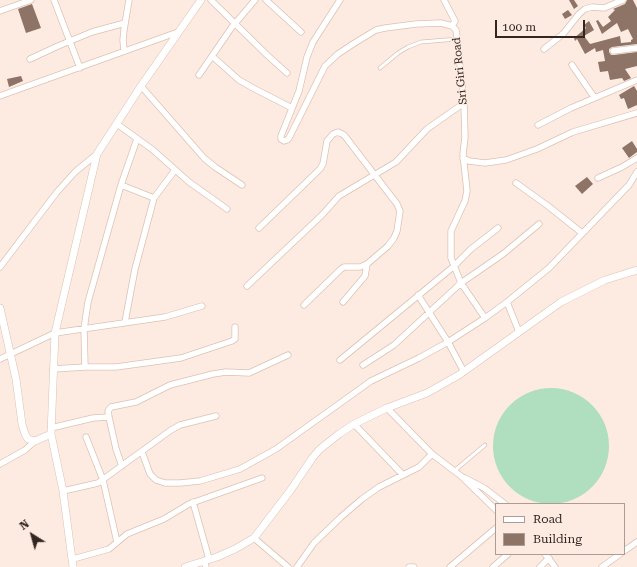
<!DOCTYPE html>
<html>
<head>
<meta charset="utf-8">
<style>
	body { margin:0 }
	#map { position:relative; width:637px; height:567px; overflow:hidden; background:#fdebe2; font-family:"Roboto Serif",serif }
	canvas { display:block }
	.legend { position:absolute; left:495px; top:503px; width:130px; height:52px; box-sizing:border-box; background:#fdebe2; border:1px solid #ab9c95; margin:0; padding:5px 7px; list-style:none; font-size:12px; color:#312621 }
	.legend li { display:flex; align-items:center; gap:8px; height:20px }
	.legend b { width:20px; border:1px solid #ab9c95 }
	.north { position:absolute; left:12px; top:515px; width:40px; height:40px; -webkit-text-stroke:3px #fdebe2; paint-order:stroke; rotate:323deg; font-size:11px; font-weight:700; line-height:16px; text-align:center; color:#312621 }
	.north::after { content:''; display:block; margin:auto; width:14px; height:18px; background:#312621; clip-path:polygon(50% 0,100% 100%,50% 72%,0 100%) }
	.scale { position:absolute; left:495px; top:20px; width:90px; height:18px; box-sizing:border-box; border:2px solid #312621; border-top:0; padding-left:5px; font-size:12px; line-height:14px; white-space:nowrap; color:#312621; -webkit-text-stroke:3px #fdebe2; paint-order:stroke }
</style>
</head>
<body>
<div id="map">
<canvas width="637" height="567"></canvas>
<ul class="legend">
<li><b style="height:5px;background:#fff"></b>Road</li>
<li><b style="height:11px;background:#8e7467"></b>Building</li>
</ul>
<div class="north">N</div>
<div class="scale">100 m</div>
</div>
<script>
const g = document.querySelector('canvas').getContext('2d');
g.lineJoin = 'round';
function paint(path, color) { g.fillStyle = color; g.fill(path, 'evenodd'); }
const shape = rows => new Path2D(rows.map(r => 'M' + r).join(''));
function trace(path, color, width, dash) { g.strokeStyle = color; g.lineWidth = width; g.lineCap = dash ? 'butt' : 'round'; g.setLineDash(dash || []); g.stroke(path); }
function write(font, color, halo, rows, align = 'center') {
  g.font = font + ' "Roboto Serif",serif'; g.lineWidth = 3; g.setLineDash([]); g.textBaseline = 'middle'; g.strokeStyle = halo; g.fillStyle = color; for (const [text, x, y, turn = 0] of rows) {
    g.save(); g.translate(x, y); g.rotate((+turn || 0) * Math.PI / 180); g.textAlign = isNaN(turn) ? turn : align; if (halo) g.strokeText(text, 0, 0); g.fillText(text, 0, 0); g.restore();
  }
}
paint(shape([
	'493 446a58 58 0 1 1 116 0a58 58 0 1 1-116 0Z'
]), '#afdfbf');
paint(shape([
	[569,0,574,0,578,6,574,9],
	[627,0,633,0,637,8,637,44,612,47,609,49,609,52,611,55,614,55,637,52,637,66,625,69,631,78,629,79,624,81,622,78,610,80,608,71,600,72,598,62,605,61,603,50,596,52,595,48,585,54,577,39,575,41,574,38,586,28,584,25,589,21,594,30,584,36,590,44,620,36,621,43,631,42,631,40,633,39,628,29,621,32,617,23,602,34,596,21,598,20,603,27,611,21,608,17,615,10,613,9,625,4],
	[32,4,41,28,26,33,18,9],
	[568,10,572,15,565,19,562,14],
	[21,76,23,81,9,87,7,79],
	[634,86,637,91,637,105,628,109,624,98,621,99,619,95],
	[632,141,637,149,637,152,629,158,622,148],
	[587,177,593,184,582,194,575,186]
]), '#8e7467');
const service = shape([
	[380,68,398,53,408,47,421,42,458,39],
	[454,471,485,445]
]);
const minor = shape([
	[54,0,80,68],
	[211,0,267,55,287,73],
	[266,0,301,32],
	[340,0,313,42,307,57,299,91,281,136,281,139,284,141,287,140,289,138,325,66,338,54,353,44,376,30,385,28,416,24,441,23,452,26,456,30,458,44,464,103,465,137,463,154,467,191,465,201,451,231,451,258,461,283,485,318],
	[444,0,455,21,452,26],
	[0,11,31,0],
	[544,49,563,34,579,14,585,9,592,7,604,8,623,0],
	[124,51,123,40,124,30,129,0],
	[613,51,637,48],
	[212,56,239,80,253,88,292,108],
	[30,59,58,46,92,32,125,23],
	[572,65,594,97],
	[199,75,232,27,255,0],
	[141,86,204,158,215,167,242,185],
	[0,96,178,32],
	[117,124,153,150,189,182,227,209],
	[538,125,571,108,637,80],
	[463,158,469,161,485,163,506,160,537,149,573,132,637,113],
	[598,178,622,167,637,158],
	[516,183,548,206,582,233],
	[121,185,154,198],
	[259,228,320,169,323,164,327,141,333,134,338,132,344,135,397,204,400,211,397,231,394,238,388,246,367,264,360,267,344,267,341,269,304,305],
	[0,267,57,192,75,172,97,154],
	[247,286,322,215,339,196,396,162,427,129,464,103],
	[418,295,448,342,464,372],
	[343,302,365,276,367,264],
	[507,302,519,332],
	[125,322,135,269,154,198,175,170],
	[0,359,55,333,165,317,202,306],
	[340,360,453,267,471,249,498,228],
	[363,365,394,345,461,283,503,254,539,224],
	[85,367,84,329,88,302,121,185,137,139],
	[53,369,85,367,116,367,181,358,232,341,235,339,235,327],
	[387,408,432,454,461,476,496,510],
	[354,424,403,475],
	[51,428,93,418,109,417],
	[86,437,103,480,117,542],
	[142,452,150,474,156,480,165,483,180,483,200,481,240,469,276,449,371,381,419,358,448,342,485,318,507,302,549,268,629,185,637,172],
	[0,464,25,450,35,441],
	[122,466,116,449,109,417,108,411,111,407,136,402,170,385,213,374,226,372,249,373,288,355],
	[465,478,484,488,505,504],
	[63,491,98,483,171,430,180,425,216,416],
	[193,502,209,559],
	[254,538,288,567],
	[624,551,637,542],
	[545,554,555,567],
	[73,559,109,549,127,534,164,519,189,504,262,478],
	[204,561,206,567],
	[297,567,314,543,341,517,362,499,379,487,419,467,432,454],
	[409,567,414,567],
	[450,567,496,528],
	[493,567,508,554],
	[540,567,549,558],
	[602,567,620,554]
]);
const tertiary = shape([
	[0,308,16,379,22,424,25,434,28,439,35,441,51,434],
	[73,567,63,491,51,434,55,333,97,154,141,86,201,0],
	[185,567,217,557,235,549,254,538,290,491,313,457,320,449,339,434,354,424,387,408,427,393,459,375,561,302,605,280,637,270]
]);
trace(service, '#ddc1b2', 4.5);
trace(minor, '#ddc1b2', 7);
trace(tertiary, '#ddc1b2', 8);
trace(service, '#fff', 3);
trace(minor, '#fff', 5.5);
trace(tertiary, '#fff', 7);
write('11px', '#312621', '#fdebe2', [
	["Sri Giri Road",460,71,-96]
]);
</script>
</body>
</html>
